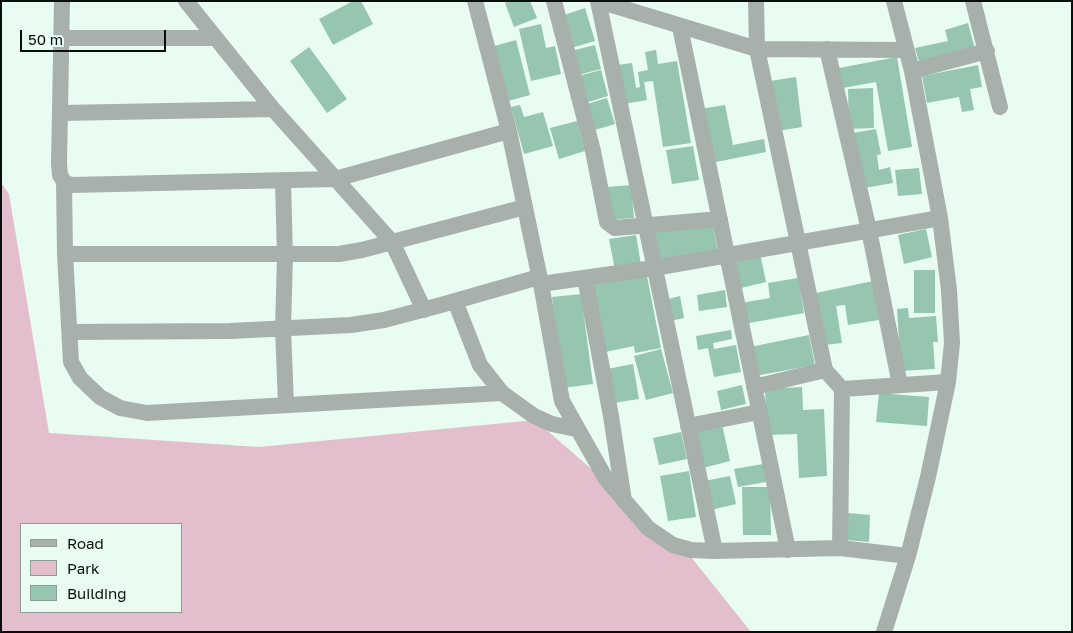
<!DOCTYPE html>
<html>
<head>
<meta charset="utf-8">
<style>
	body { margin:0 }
	#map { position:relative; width:1073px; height:633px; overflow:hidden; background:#e8fcf2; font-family:"Golos Text",sans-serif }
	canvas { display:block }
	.frame { position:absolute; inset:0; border:2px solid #090f0c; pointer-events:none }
	.legend { position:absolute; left:20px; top:523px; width:162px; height:90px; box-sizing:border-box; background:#e8fcf2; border:1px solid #8f9d96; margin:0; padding:6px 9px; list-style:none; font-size:15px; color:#090f0c }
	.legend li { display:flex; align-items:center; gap:10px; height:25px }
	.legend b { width:25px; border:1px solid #8f9d96 }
	.scale { position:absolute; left:20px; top:30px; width:146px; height:22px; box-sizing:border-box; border:2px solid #090f0c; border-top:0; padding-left:6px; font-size:15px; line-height:18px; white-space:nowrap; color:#090f0c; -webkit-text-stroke:4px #e8fcf2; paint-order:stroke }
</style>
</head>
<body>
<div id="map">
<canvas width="1073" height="633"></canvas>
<div class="frame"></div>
<ul class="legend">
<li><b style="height:6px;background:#a8b0ac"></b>Road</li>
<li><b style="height:14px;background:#e3becc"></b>Park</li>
<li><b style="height:14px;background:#96c5b0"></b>Building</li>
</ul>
<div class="scale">50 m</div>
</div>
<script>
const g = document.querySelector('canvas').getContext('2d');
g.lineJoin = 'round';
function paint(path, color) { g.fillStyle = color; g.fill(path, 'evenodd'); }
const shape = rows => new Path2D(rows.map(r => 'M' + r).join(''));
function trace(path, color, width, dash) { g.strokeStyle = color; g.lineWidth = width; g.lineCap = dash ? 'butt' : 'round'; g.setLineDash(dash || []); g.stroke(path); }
paint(shape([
	[1,183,9,194,49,433,259,447,535,420,687,552,751,632,1,632],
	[21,524,181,524,181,612,21,612]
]), '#e3becc');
paint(shape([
	[353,1,361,1,373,24,333,45,319,19],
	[510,1,530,1,537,18,514,27,505,3],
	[585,8,595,41,571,48,561,16],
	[968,23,975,49,920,65,915,48,948,41,945,30],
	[541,24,546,48,555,46,561,74,531,81,519,29],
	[516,40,530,95,508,101,494,46],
	[595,45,601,69,578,75,571,51],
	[309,47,347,99,327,113,290,61],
	[656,50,658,64,677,61,691,143,663,147,653,81,644,82,647,100,624,104,617,65,632,63,636,88,640,87,638,72,648,70,645,52],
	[897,57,912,147,888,151,876,82,843,88,839,68],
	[978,65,982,87,970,89,974,110,962,112,959,97,927,103,922,76],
	[601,70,608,96,585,103,578,76],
	[796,77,802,127,777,131,770,81],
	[873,88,874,128,849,129,848,89],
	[607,98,615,124,595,130,587,104],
	[520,105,524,117,543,112,553,146,524,154,511,107],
	[725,105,733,145,764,139,766,152,711,163,700,109],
	[577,121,585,151,559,159,550,128],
	[876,129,881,154,877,155,879,170,890,167,893,183,864,188,853,133],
	[693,146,699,180,672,184,666,150],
	[919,168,922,194,898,196,895,170],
	[631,185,634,218,610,220,607,187],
	[712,222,718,252,658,263,652,233],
	[926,229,932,257,904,264,898,235],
	[636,235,641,265,615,270,609,239],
	[760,253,766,282,737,289,731,260],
	[914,270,935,270,935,313,914,313],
	[646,271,661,348,635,353,634,346,605,352,591,282],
	[798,278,804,313,744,324,741,303,770,298,768,283],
	[873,281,879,320,848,325,845,305,836,306,842,343,824,345,816,293],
	[725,290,727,307,699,311,697,295],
	[581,294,593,384,563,388,552,297],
	[680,296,684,318,670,321,665,300],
	[908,308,909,318,936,316,938,342,933,342,935,369,901,371,897,309],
	[731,330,732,339,713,343,714,349,736,345,741,372,714,377,708,348,698,350,696,336],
	[809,335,815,365,755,376,750,347],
	[661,349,673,393,646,400,634,356],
	[633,364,639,399,613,403,607,369],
	[742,385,746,404,721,410,717,391],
	[802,387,803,410,824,409,827,476,799,478,797,434,767,435,765,389],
	[879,393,929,397,927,426,876,422],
	[722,424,730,461,703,468,695,431],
	[681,432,687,459,659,465,653,438],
	[763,464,766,482,738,487,734,469],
	[689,471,696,517,668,521,660,476],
	[730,476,736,504,711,510,704,481],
	[742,487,770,487,771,535,743,535],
	[848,513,870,515,869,542,846,540]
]), '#96c5b0');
trace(shape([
	[62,1,59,164,60,175,64,182,71,185,335,179,509,131],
	[186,1,273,109,392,242,424,310],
	[475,1,509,131,541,284,562,401,606,479,648,528,673,545,691,550,715,551],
	[554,1,593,151,607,222,615,228,720,219],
	[598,1,715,551,840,548,908,556],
	[599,1,757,49,906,50],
	[756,1,757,49,825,370,842,389,840,548],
	[973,1,1000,107],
	[680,27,788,550],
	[63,38,215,38],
	[827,49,869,230,900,385],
	[912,71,987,51],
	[61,113,273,109],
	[283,181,285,256,283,329,286,405],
	[64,182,65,254,71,362,80,378,100,397,120,408,147,413,502,393],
	[65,254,339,254,362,250,525,207],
	[585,278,611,416,624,501],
	[541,284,654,268,940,218],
	[455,301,480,365,502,393,534,416,552,424,576,429],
	[70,332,230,331,351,325,384,320,441,305,539,277],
	[754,387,825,370],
	[842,389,948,382],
	[688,426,759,412],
	[884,632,908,556,928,477,948,382,952,343,949,290,940,218,912,71,894,1]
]), '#a8b0ac', 16);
</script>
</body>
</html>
